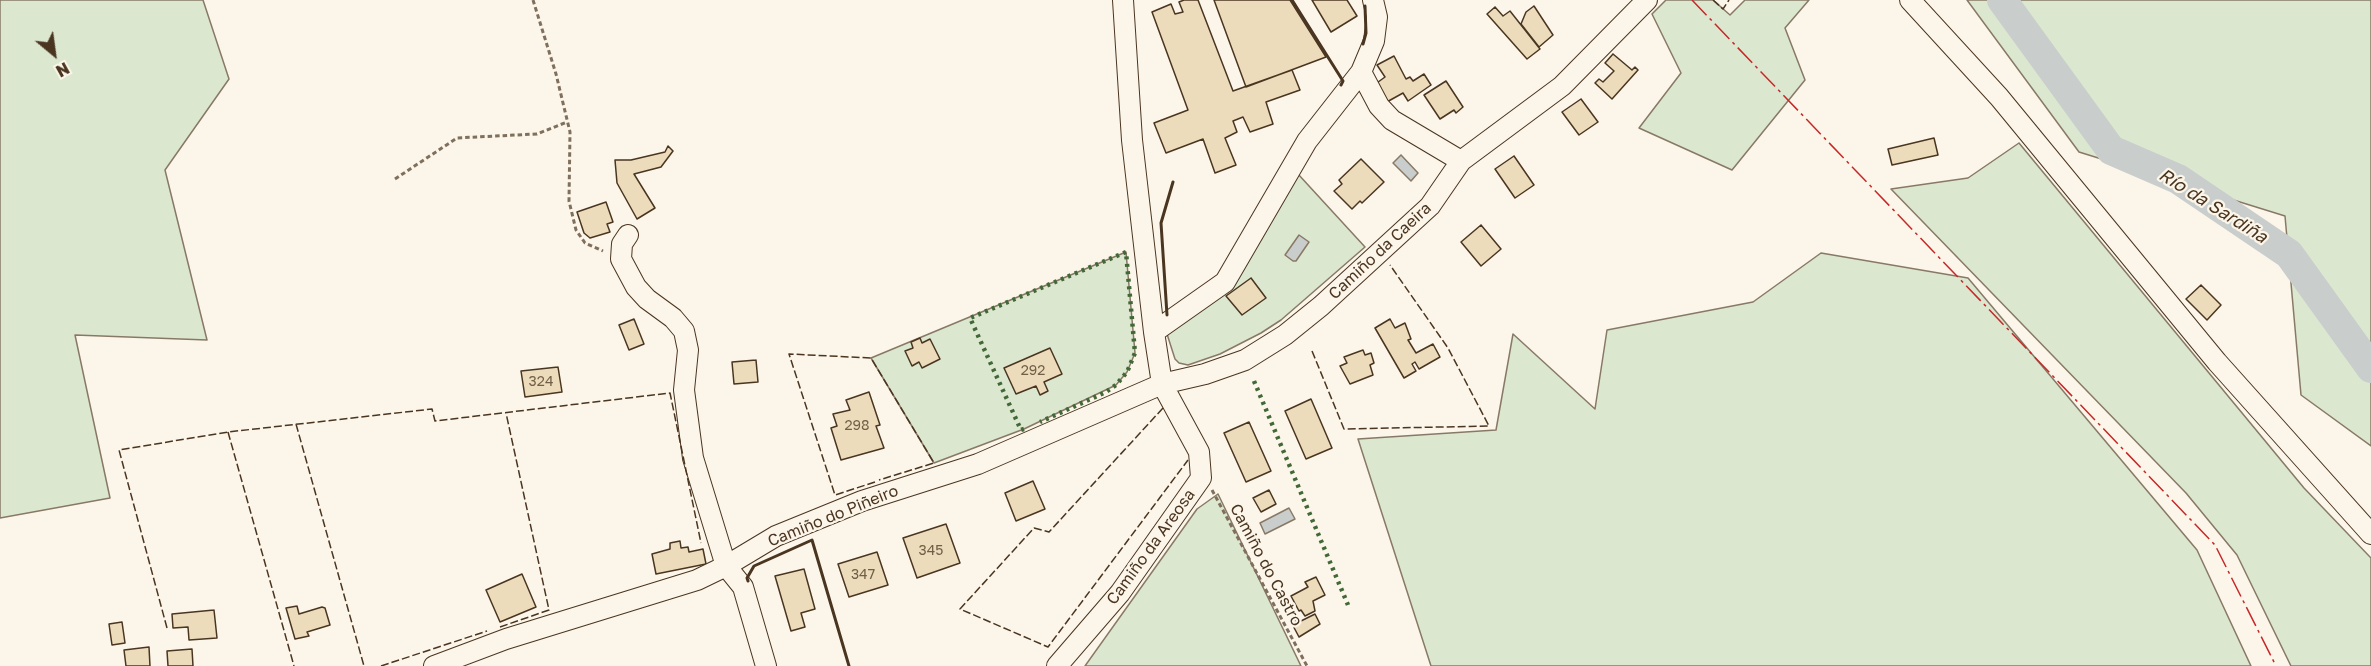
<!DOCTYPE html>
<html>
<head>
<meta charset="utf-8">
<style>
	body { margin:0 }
	#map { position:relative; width:2371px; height:666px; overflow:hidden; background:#fbf6e9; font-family:"Golos Text",sans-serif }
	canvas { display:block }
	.north { position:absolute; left:24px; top:24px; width:60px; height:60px; -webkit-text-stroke:4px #fbf6e9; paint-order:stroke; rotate:151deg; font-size:16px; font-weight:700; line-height:24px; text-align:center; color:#4a3520 }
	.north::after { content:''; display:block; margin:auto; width:21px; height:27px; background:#4a3520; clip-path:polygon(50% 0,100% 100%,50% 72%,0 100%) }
</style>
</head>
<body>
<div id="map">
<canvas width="2371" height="666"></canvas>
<div class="north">N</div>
</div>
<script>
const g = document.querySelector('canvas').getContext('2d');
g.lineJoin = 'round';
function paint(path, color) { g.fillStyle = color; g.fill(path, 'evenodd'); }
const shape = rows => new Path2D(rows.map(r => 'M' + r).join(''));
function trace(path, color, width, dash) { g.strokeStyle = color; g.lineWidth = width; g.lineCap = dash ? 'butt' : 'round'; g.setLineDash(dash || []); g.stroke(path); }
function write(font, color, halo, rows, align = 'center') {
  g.font = font + ' "Golos Text",sans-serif'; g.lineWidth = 4.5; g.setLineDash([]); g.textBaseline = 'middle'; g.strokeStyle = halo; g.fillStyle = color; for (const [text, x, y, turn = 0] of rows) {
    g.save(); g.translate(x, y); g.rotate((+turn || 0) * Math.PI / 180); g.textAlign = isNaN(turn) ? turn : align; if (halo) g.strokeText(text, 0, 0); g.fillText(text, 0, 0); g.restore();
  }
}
const green = shape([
	[0,0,203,0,229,79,165,170,207,340,75,335,110,498,0,518,0,0],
	[1666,0,1713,0,1730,15,1745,0,1809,0,1785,28,1805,80,1732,170,1639,128,1681,73,1652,14,1666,0],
	[1967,0,2371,0,2371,446,2301,395,2285,216,2079,152,1967,0],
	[2019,143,2304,488,2371,558,2371,666,2291,666,2237,555,2186,493,1891,189,1968,178,2019,143],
	[1298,174,1365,247,1281,320,1261,333,1220,354,1188,365,1179,363,1175,359,1167,334,1229,285,1298,174],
	[1126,252,1135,353,1127,372,1116,385,1024,429,934,463,871,358,1126,252],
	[1821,253,1968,278,2197,550,2251,666,1431,666,1358,439,1496,430,1513,334,1595,409,1607,330,1753,302,1821,253],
	[1218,494,1301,666,1085,666,1197,509,1218,494]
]);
paint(green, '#dce7d0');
trace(green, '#887966', 1.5);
const water = shape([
	[1401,155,1418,173,1411,181,1393,163,1401,155],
	[1299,235,1309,242,1296,261,1293,261,1285,255,1299,235],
	[1289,508,1295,519,1265,534,1260,523,1289,508]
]);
paint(water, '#c9cecd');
trace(water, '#887966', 1.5);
trace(shape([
	[2002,0,2111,150,2178,179,2289,254,2371,368]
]), '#c9cecd', 30);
const building = shape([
	[1184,0,1198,0,1233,91,1292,70,1300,90,1266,102,1273,124,1250,132,1243,117,1233,121,1237,132,1225,138,1236,165,1215,173,1203,139,1166,153,1154,123,1188,110,1152,12,1171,4,1175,14,1183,12,1179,2,1184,0],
	[1214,0,1290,0,1326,57,1246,87,1214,0],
	[1312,0,1347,0,1357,16,1331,32,1312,0],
	[1534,6,1553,35,1539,47,1521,24,1526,12,1534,6],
	[1495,7,1503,16,1510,11,1540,49,1527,59,1487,14,1495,7],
	[1613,54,1632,70,1635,67,1638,70,1612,99,1595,83,1599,79,1603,82,1614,71,1605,63,1613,54],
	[1394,56,1406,79,1410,77,1413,81,1424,74,1431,85,1408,101,1403,93,1385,103,1374,85,1385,77,1377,65,1394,56],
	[1446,81,1463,107,1456,113,1454,110,1440,119,1424,95,1446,81],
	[1581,99,1598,122,1579,135,1562,112,1581,99],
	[1934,138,1938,155,1892,165,1888,149,1934,138],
	[668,146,673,151,661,167,634,174,655,208,637,219,617,183,615,160,631,160,665,152,668,146],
	[1514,156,1534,185,1515,198,1495,169,1514,156],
	[1361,159,1384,182,1362,203,1360,201,1352,209,1334,191,1342,184,1339,180,1361,159],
	[606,202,613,222,607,224,610,232,590,238,584,233,577,212,606,202],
	[1481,225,1501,249,1481,266,1461,242,1481,225],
	[1251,278,1266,298,1242,315,1226,296,1251,278],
	[2201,285,2221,305,2207,320,2186,299,2201,285],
	[634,319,644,344,629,350,619,325,634,319],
	[1390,319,1395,328,1405,323,1411,339,1408,340,1416,353,1433,344,1440,357,1419,369,1415,362,1412,364,1416,371,1404,378,1375,328,1390,319],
	[920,338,922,343,930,339,940,359,922,368,919,362,912,366,905,351,913,348,911,342,920,338],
	[1050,348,1062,374,1044,382,1048,391,1040,395,1036,386,1016,394,1004,368,1050,348],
	[1363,350,1365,355,1371,353,1374,363,1370,365,1373,375,1350,384,1340,366,1347,363,1344,357,1363,350],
	[756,360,758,382,734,384,732,362,756,360],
	[558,367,562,392,525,397,521,371,558,367],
	[869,392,880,425,876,426,884,448,841,460,831,428,837,426,833,414,850,410,846,400,869,392],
	[1311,399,1332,448,1306,459,1285,411,1311,399],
	[1249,422,1271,471,1246,482,1224,433,1249,422],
	[1033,481,1045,509,1016,521,1005,493,1033,481],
	[1269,490,1276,504,1261,512,1253,498,1269,490],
	[946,524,960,563,917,578,903,538,946,524],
	[680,541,681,548,688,547,689,552,703,549,706,564,656,574,652,554,670,549,670,543,680,541],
	[877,552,888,585,849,597,838,564,877,552],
	[804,569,815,609,801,613,805,627,791,631,775,576,804,569],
	[522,574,536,607,500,622,486,590,522,574],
	[1316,577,1325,595,1313,601,1315,611,1305,616,1301,610,1299,611,1291,596,1308,587,1305,582,1316,577],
	[297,606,299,614,322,607,325,608,330,625,307,632,309,636,295,639,286,608,297,606],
	[214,610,217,638,189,640,188,627,173,628,172,614,214,610],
	[1315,614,1320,624,1299,637,1290,620,1294,618,1297,623,1315,614],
	[122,622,125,643,112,645,109,624,122,622],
	[149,647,150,666,126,666,124,650,149,647],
	[192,649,193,666,168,666,167,651,192,649]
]);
paint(building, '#ecdcbc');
trace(building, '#4a3520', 1.5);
const minor = shape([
	[1910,0,1999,97,2217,362,2371,534],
	[1361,72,1379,106,1392,120,1461,161],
	[628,235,622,244,621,259,636,287,647,299,673,318,684,331,688,350,684,390,693,458,726,566,743,587,766,666],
	[1154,332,1225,282,1307,141,1361,72,1374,41,1377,17,1373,0],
	[434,666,506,639,697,580,726,566,776,536,862,501,978,464,1162,384,1205,374,1245,360,1285,335,1321,306,1430,206,1461,161,1562,86,1647,0],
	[1057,666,1120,593,1201,478,1199,452,1162,384,1154,332,1132,140,1123,0]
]);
trace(minor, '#4a3520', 22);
trace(shape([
	[533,0,556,74,570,132,569,201,576,230,585,243,603,251],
	[395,179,457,138,537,134,567,122],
	[1212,490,1307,666]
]), '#7f6f5c', 3, [4.5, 3]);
trace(minor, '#fbf6e9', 20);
trace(shape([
	[1254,381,1348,605],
	[1024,429,1021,430,970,318,1126,252,1135,353,1127,372,1116,385,1106,392,1040,422]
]), '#436837', 4.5, [3, 4.5]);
trace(shape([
	[1713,0,1723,9,1729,0],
	[1312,351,1344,429,1489,426,1448,348,1390,265],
	[1163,408,1049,532,1034,528,960,609,1048,647,1188,460],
	[296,424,364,666],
	[228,432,294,666],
	[875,482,835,495,789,354,871,358,934,463,879,480],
	[500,627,549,610,506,413],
	[167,628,119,450,228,432,432,409,435,421,670,393,701,543],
	[381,666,487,631]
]), '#4a3520', 1.5, [8, 3]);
trace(shape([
	[1292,0,1343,81,1341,85],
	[1363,44,1366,33,1365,6],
	[1167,315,1161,223,1173,182],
	[748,581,747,578,754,566,812,540,849,666]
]), '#4a3520', 3);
trace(shape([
	[1692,0,2215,545,2276,666]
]), '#c62828', 1.5, [21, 4.5, 3, 4.5]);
write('14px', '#725f47', null, [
	["292",1033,371],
	["324",541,382],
	["298",857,426],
	["345",931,551],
	["347",863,575]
]);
write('16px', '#4a3520', '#fbf6e9', [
	["Camiño da Caeira",1380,251,-43],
	["Camiño do Piñeiro",833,516,-22],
	["Camiño da Areosa",1151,547,-54],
	["Camiño do Castro",1266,565,62]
]);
write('italic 18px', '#4a3520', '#fbf6e9', [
	["Río da Sardiña",2213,206,32]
]);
</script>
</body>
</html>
